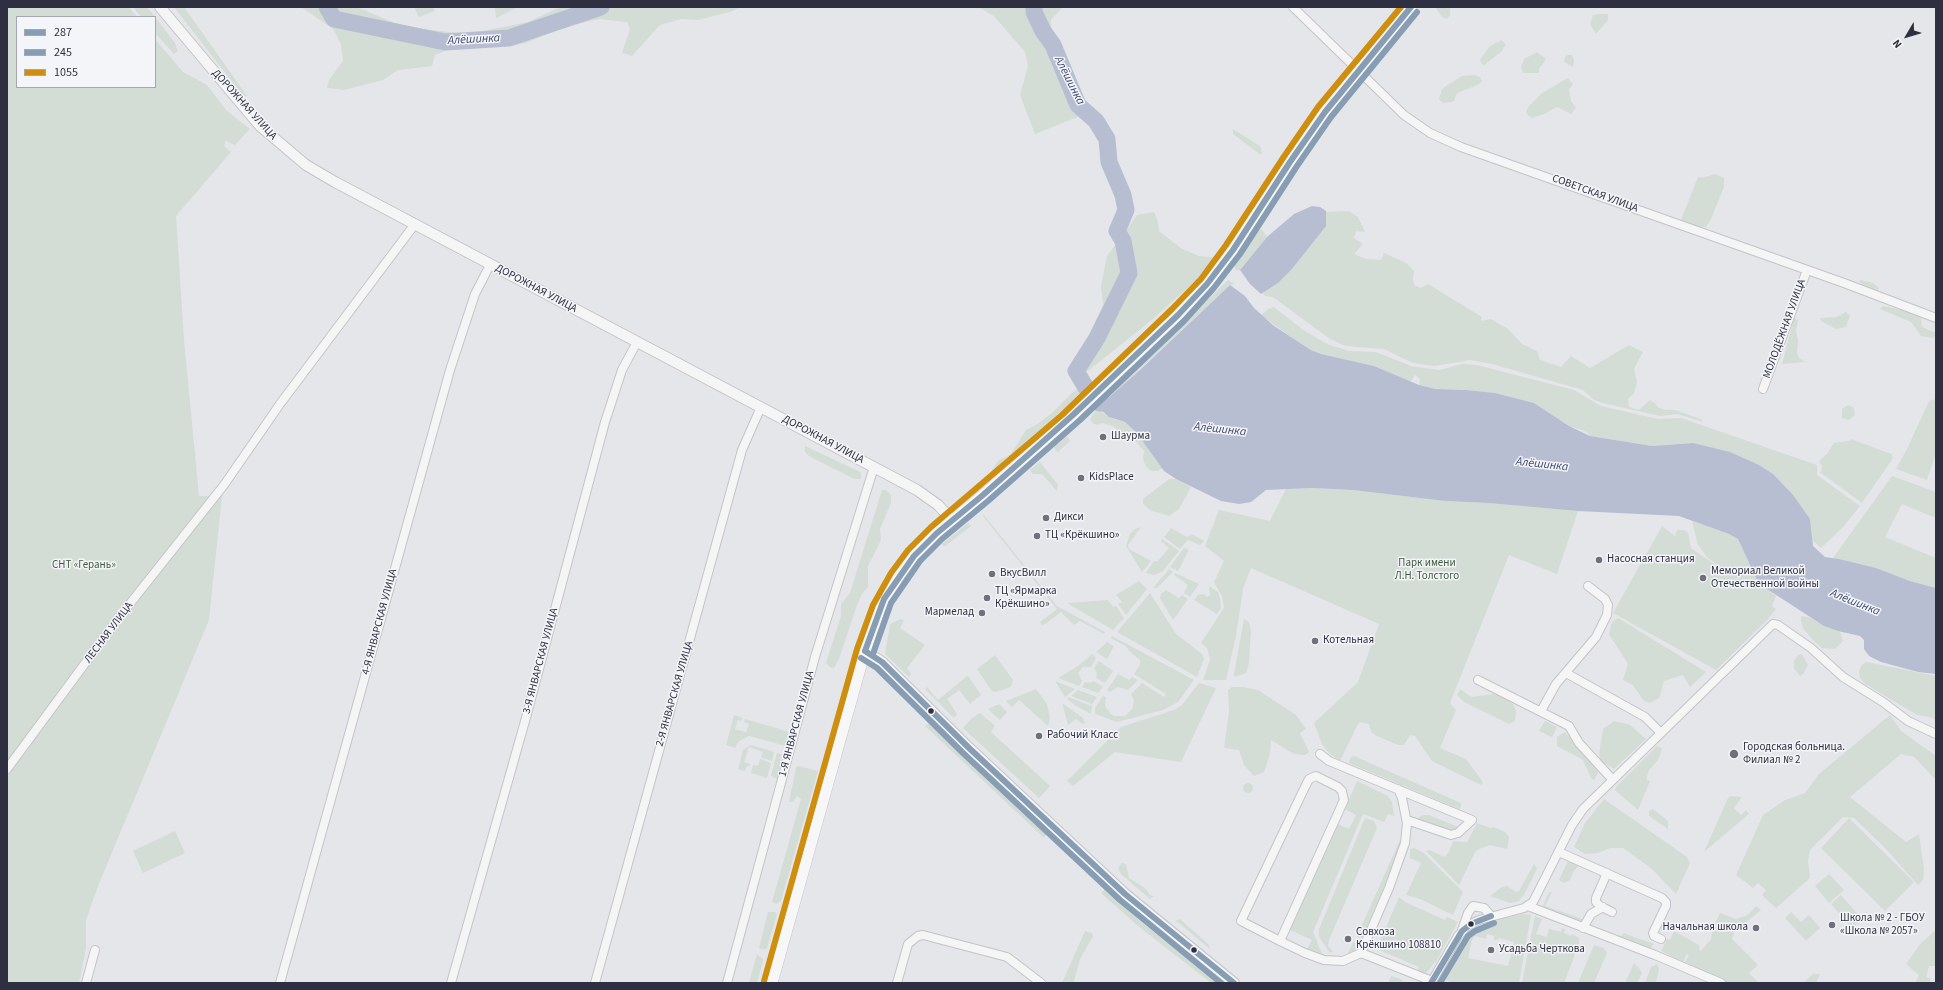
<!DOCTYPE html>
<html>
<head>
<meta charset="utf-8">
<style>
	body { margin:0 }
	#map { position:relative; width:1943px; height:990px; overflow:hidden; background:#e5e6ea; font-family:"Source Sans 3",sans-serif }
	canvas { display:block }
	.frame { position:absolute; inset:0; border:8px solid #2e3041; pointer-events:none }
	.legend { position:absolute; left:16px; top:16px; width:140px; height:72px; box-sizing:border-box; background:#f4f5f8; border:1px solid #a5a6af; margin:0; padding:5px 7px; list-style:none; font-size:12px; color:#2e3041 }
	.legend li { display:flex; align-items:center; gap:8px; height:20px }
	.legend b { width:20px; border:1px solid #a5a6af }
	.north { position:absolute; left:1887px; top:16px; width:40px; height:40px; -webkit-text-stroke:3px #f4f5f8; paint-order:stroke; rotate:232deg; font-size:11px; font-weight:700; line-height:16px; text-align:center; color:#2e3041 }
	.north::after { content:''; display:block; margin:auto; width:14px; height:18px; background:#2e3041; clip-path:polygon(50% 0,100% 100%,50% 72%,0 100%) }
</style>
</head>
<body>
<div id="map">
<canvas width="1943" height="990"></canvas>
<div class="frame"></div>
<ul class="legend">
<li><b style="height:5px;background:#879db3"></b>287</li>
<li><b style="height:5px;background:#879db3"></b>245</li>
<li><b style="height:5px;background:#cf8e0d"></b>1055</li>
</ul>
<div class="north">N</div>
</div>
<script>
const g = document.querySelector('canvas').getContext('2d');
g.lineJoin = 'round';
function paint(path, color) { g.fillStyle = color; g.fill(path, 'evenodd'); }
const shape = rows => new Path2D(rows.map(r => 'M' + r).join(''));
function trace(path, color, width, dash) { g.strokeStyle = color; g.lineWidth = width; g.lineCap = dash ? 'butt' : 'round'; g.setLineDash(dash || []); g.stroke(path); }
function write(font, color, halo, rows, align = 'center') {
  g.font = font + ' "Source Sans 3",sans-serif'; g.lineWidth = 3; g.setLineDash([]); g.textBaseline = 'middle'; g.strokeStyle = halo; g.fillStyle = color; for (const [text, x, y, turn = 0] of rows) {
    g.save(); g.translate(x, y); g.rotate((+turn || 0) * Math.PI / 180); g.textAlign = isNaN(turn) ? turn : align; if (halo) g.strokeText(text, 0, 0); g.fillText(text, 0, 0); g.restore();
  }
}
paint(shape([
	[7,7,129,7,137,17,17,17,17,87,155,87,155,39,183,72,207,85,227,111,250,129,235,145,226,141,224,146,231,152,176,216,184,340,199,496,222,496,209,620,98,886,86,920,86,948,79,983,7,983],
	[133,7,147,7,155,17,141,17],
	[174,7,184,7,247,96,244,97],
	[301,7,357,7,404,27,469,34,528,22,560,7,740,7,733,11,698,20,681,19,660,25,632,56,622,53,630,29,627,22,599,19,562,28,526,43,512,46,455,47,435,55,432,66,398,70,383,80,344,90,327,88,329,80,343,61,341,45,337,36,333,29],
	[414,7,433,7,435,11,419,17],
	[495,7,516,7,516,8,496,18],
	[978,7,1063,7,1051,20,1051,40,1067,80,1085,114,1035,134,1020,95,1028,66,1025,52,994,16],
	[1435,7,1450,7,1450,15,1447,19,1442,17],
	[1598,14,1608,14,1608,20,1596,34,1590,24,1593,15],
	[155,17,175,43,178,51,174,54,155,33],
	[1501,40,1506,44,1502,51,1484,65,1481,63,1480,60,1489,47],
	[1537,52,1546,59,1539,69,1539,73,1523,73,1521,67,1524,59],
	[1568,55,1572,55,1574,60,1573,67,1564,62,1565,57],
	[1475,75,1480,77,1482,81,1478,85,1457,93,1454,101,1451,102,1443,103,1439,99,1442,89,1449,84,1462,76],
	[1568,78,1573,84,1569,90,1571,101,1576,108,1571,114,1557,107,1544,114,1532,118,1528,115,1526,112,1529,106,1542,93],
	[1233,129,1260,146,1262,152,1261,155,1233,134],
	[1715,174,1724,178,1724,187,1711,219,1706,227,1698,227,1681,220,1698,177,1705,177],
	[1349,211,1358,217,1365,232,1356,231,1354,238,1363,244,1354,254,1366,259,1381,260,1384,253,1406,263,1414,271,1413,278,1414,285,1421,288,1428,284,1482,317,1481,321,1491,319,1508,329,1522,344,1537,351,1540,360,1561,367,1571,356,1590,368,1629,345,1643,352,1634,369,1637,382,1634,393,1628,399,1629,407,1639,410,1650,400,1656,404,1657,407,1665,410,1675,410,1701,419,1703,422,1677,414,1660,416,1603,403,1594,400,1583,390,1492,364,1470,360,1435,366,1413,363,1384,349,1356,347,1343,345,1330,339,1273,297,1265,296,1263,293,1278,283,1292,269,1324,227,1326,212],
	[1154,212,1158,222,1159,231,1182,249,1199,256,1217,258,1204,273,1153,319,1088,371,1071,373,1103,305,1101,286,1107,256,1137,215],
	[1262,229,1267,237,1240,270,1236,270,1233,264,1255,232],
	[1228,280,1235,284,1230,285,1107,400,1106,397,1137,369],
	[1860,280,1873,283,1879,288,1878,290,1865,286,1859,282],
	[1883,306,1908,311,1917,315,1921,318,1922,327,1936,333,1936,335,1933,338,1921,336,1911,322,1880,309],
	[1274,307,1302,329,1327,344,1349,351,1376,352,1411,366,1424,368,1440,370,1462,364,1477,365,1574,390,1601,406,1658,419,1681,418,1817,465,1817,475,1860,506,1844,526,1821,548,1812,540,1811,524,1759,465,1693,443,1652,446,1590,436,1587,432,1569,426,1534,403,1495,393,1466,390,1436,389,1419,385,1420,379,1415,375,1411,381,1409,381,1374,366,1321,354,1311,350,1291,337,1261,315,1268,309],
	[1846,312,1850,316,1846,327,1836,329,1821,321,1820,318,1836,317],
	[1794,318,1798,320,1796,331,1798,340,1797,353,1799,358,1805,362,1782,364],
	[1078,389,1079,394,1016,455,1007,457,997,471,992,475,989,474,999,460,1011,454,1026,430,1036,425,1052,413,1074,391],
	[1936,399,1936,453,1927,480,1896,469,1907,449,1929,401],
	[1848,405,1854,408,1855,415,1849,420,1842,418,1842,409],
	[1098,407,1103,413,1116,420,1125,422,1136,432,1162,468,1158,471,1151,471,1145,465,1143,458,1144,451,1132,437,1121,434,1113,426,1102,423,1098,425,1094,424,1090,419],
	[1067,436,1070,441,1058,452,1056,451,1054,447],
	[1851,439,1891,454,1893,458,1862,503,1821,473,1822,466,1819,461,1827,454,1834,443,1849,441],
	[805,446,858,471,861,473,861,479,854,479,809,456,805,452],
	[1040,462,1058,485,1057,491,1042,474,1033,474,1030,470],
	[1892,476,1936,492,1936,518,1902,504,1885,537,1936,558,1936,588,1910,581,1876,568,1833,558],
	[1169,479,1176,479,1191,487,1179,509,1169,516,1150,510,1143,504,1143,499],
	[1310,488,1354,490,1445,501,1488,503,1578,511,1557,574,1509,555,1450,703,1456,710,1440,748,1466,759,1483,782,1481,785,1432,761,1415,736,1410,735,1404,745,1398,745,1377,736,1371,732,1369,724,1359,722,1340,761,1329,753,1322,744,1314,723,1358,682,1379,624,1251,568,1243,589,1236,636,1226,680,1203,680,1210,660,1207,648,1201,643,1224,608,1222,596,1214,582,1224,561,1205,546,1219,510,1270,521,1286,489],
	[882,490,886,490,891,495,891,503,880,529,881,540,868,566,868,587,862,594,857,605,839,659,834,668,830,667,826,663,841,616,841,604,850,593],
	[984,515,1057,606,1105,632,1104,634,1080,621,1074,625,1061,612,1045,624,1042,625,1040,622,1057,609,983,516],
	[1692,521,1729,534,1738,539,1756,578,1776,596,1772,606,1776,609,1767,620,1716,670,1613,613,1662,526,1675,536,1677,530,1684,530,1688,533,1691,548,1727,573,1707,557,1698,545],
	[968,523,971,526,944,547,942,544],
	[1141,527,1128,545,1129,549,1151,561,1142,572,1126,546,1130,534,1135,529],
	[1171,528,1187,537,1192,534,1204,541,1200,545,1188,540,1180,549,1164,537],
	[1162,539,1179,551,1162,572,1154,575,1146,573,1153,562,1158,561,1169,548,1161,541],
	[1184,548,1189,550,1178,571,1170,567],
	[1169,569,1173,572,1157,588,1153,588],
	[1175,573,1199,584,1190,597,1184,593,1188,585,1174,575],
	[1139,581,1147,589,1126,615,1118,604,1122,602,1116,595],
	[1209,586,1218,592,1220,598,1221,608,1217,614,1194,600,1198,595,1205,594,1206,597,1210,595],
	[1166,590,1179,598,1182,595,1188,599,1173,620,1160,598,1161,594],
	[1150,593,1176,634,1202,654,1204,659,1197,677,1117,632],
	[1108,600,1113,607,1116,606,1124,618,1113,630,1067,603],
	[1801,616,1808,617,1840,632,1843,641,1835,649,1822,648,1812,639,1803,628,1801,621],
	[1618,618,1693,664,1706,672,1690,687,1683,675,1664,681,1659,698,1650,703,1644,701,1633,685,1623,680,1628,664,1609,634,1612,622],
	[900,619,904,620,900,628,925,645,907,668,911,674,909,677,885,654,890,624],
	[1244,619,1249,622,1251,630,1249,663,1246,673,1235,677,1234,674],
	[1112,636,1194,680,1178,702,1163,710,1117,722,1095,714,1095,708,1103,696,1106,697,1105,706,1110,713,1114,716,1125,716,1132,709,1133,705,1134,700,1131,694,1142,683,1164,697,1166,694,1134,674,1140,665,1140,660,1129,651,1127,647,1111,638],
	[1107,642,1114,646,1107,659,1096,652],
	[1092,654,1096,658,1091,667,1083,667,1078,673,1082,681,1079,686,1058,678,1078,666],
	[1802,654,1808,665,1804,673,1800,676,1794,668,1794,661,1798,655],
	[995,655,1013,680,1011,687,995,692,992,691,977,669],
	[1099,661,1113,671,1105,683,1096,678,1097,674,1094,668],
	[1866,662,1936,676,1936,720,1930,717,1917,715,1864,683,1860,677,1859,672,1861,666],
	[1118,674,1129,680,1132,677,1138,680,1128,690,1118,687,1110,692,1107,690],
	[967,676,969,677,981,695,970,704,959,690,947,699,957,714,954,718,925,689,927,687,938,700],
	[1055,681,1075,689,1065,697],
	[1094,681,1103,687,1098,693,1082,687,1085,682,1089,683],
	[1199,683,1216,688,1181,762,1115,752,1073,786,1067,781,1121,727,1174,710,1182,705],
	[1232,687,1243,687,1258,690,1296,715,1306,729,1300,733,1309,752,1305,755,1294,754,1271,740,1270,754,1264,772,1254,776,1244,765,1239,750,1224,748,1229,711,1228,690],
	[1036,689,1047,704,1050,718,1048,726,1019,700,1012,707,1006,701],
	[1460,689,1471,697,1494,694,1504,698,1513,704,1516,711,1515,721,1509,724,1464,702,1457,695],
	[1078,690,1097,697,1092,704,1071,696],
	[1068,697,1092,706,1091,714,1076,706,1067,699],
	[1062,703,1083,718,1085,723,1083,724,1076,719,1068,725],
	[999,704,1007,712,1000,720,988,709],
	[980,713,995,726,991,732,1050,786,1039,798,963,728,971,719],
	[734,715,743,718,741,721,738,720,735,729,746,732,749,724,744,722,745,719,790,732,786,746,749,736,739,741,735,748,726,745],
	[1890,715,1901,731,1936,756,1936,780,1914,757,1901,754,1850,797,1906,842,1919,834,1924,869,1923,880,1918,885,1886,849,1854,818,1843,817,1810,850,1808,861,1810,878,1776,908,1762,895,1766,890,1758,883,1753,888,1736,875,1763,815,1785,800,1805,793,1819,774],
	[1545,721,1557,727,1552,737,1539,731],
	[1614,721,1630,725,1646,739,1614,769,1601,761,1599,754,1603,729],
	[934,723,1049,830,1044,838,925,726,928,724],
	[1565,732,1597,767,1598,773,1594,780,1591,778,1583,760,1557,746,1557,737],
	[751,745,774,752,772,761,761,757,763,752,749,747,744,762,750,764,749,766,747,766,745,771,738,769,743,750],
	[1657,746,1662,749,1658,760,1649,770,1646,780,1650,781,1638,810,1615,790,1616,787],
	[777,753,782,754,780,759,782,760,777,779,771,776],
	[1354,756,1461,803,1461,807,1459,809,1349,763,1350,758],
	[760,759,771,763,767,778,751,773,753,765,758,766],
	[798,766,818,771,781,901,776,904,772,902,801,799,797,796,793,802,789,802,796,768],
	[1357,781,1388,796,1392,802,1394,816,1388,814,1384,822,1363,814,1313,932,1323,956,1307,949,1312,940,1290,930,1291,926,1338,824,1349,829,1356,815,1345,809],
	'1243 788a5 5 0 1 1 10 0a5 5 0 1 1-10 0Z',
	[1731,796,1742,797,1734,808,1741,815,1746,810,1749,814,1704,852,1728,798],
	[1604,799,1687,857,1690,863,1676,894,1652,869,1623,848,1610,848,1598,853,1585,854,1574,847,1585,823],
	[1653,809,1668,821,1668,829,1649,816,1649,811],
	[1423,815,1429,815,1458,827,1453,833,1419,823,1418,818],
	[1365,818,1374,821,1377,828,1329,940,1328,946,1333,951,1330,953,1319,937,1319,929],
	[1849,818,1914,882,1885,911,1821,848],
	[1477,823,1491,828,1494,827,1505,832,1509,837,1507,849,1490,845,1479,849,1475,852,1459,885,1426,851,1429,850,1445,857,1449,852,1453,841,1467,842],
	[175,831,185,853,143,873,133,851],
	[1400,840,1402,841,1403,844,1362,937,1358,938,1357,936],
	[1414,848,1424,853,1463,892,1453,915,1420,899,1406,895,1421,863,1410,858,1410,849],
	[1569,859,1580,864,1574,871,1570,880,1564,883,1559,880],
	[1122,863,1126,864,1129,878,1145,888,1150,895,1154,896,1150,899,1121,874,1118,868],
	[1534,864,1537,868,1534,875,1525,893,1519,901,1510,903,1490,896,1502,887,1507,886,1516,892,1519,891],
	[1829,874,1844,890,1829,903,1815,886],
	[1105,889,1141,922,1219,983,1211,983,1138,926,1101,893],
	[1549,892,1552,892,1545,906,1585,920,1582,926,1541,910],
	[1841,895,1862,919,1852,928,1831,904],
	[1399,897,1405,902,1445,920,1447,917,1458,922,1437,960,1426,973,1417,972,1419,967,1377,949],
	[1756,906,1761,910,1734,932,1732,939,1758,965,1749,973,1759,983,1727,983,1685,962,1689,956,1687,954,1683,962,1661,951,1667,939,1670,940,1674,931,1699,945,1700,952,1711,939,1713,928,1720,913,1736,919,1748,915],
	[768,912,775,912,777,914,767,948,764,950,759,948],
	[1791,912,1801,922,1809,915,1820,928,1806,941,1785,918],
	[1523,914,1531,915,1519,983,1453,983,1440,978,1458,948,1468,936,1501,919],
	[1487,934,1494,936,1494,940,1498,940,1499,938,1514,942,1508,966,1468,958,1472,940,1475,936,1486,939],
	[1535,916,1542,919,1536,934,1547,937,1549,929,1561,932,1562,928,1565,929,1564,933,1571,936,1572,934,1579,938,1579,944,1564,983,1522,983],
	[1180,919,1209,945,1210,949,1179,923,1175,921],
	[1589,925,1611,934,1621,936,1623,933,1654,944,1650,948,1644,948,1585,927],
	[1936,930,1936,963,1935,966,1929,966,1926,977,1931,979,1929,983,1915,983,1919,975,1906,964,1921,943],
	[1085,931,1092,933,1093,936,1080,959,1075,978,1073,983,1062,983],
	[1353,942,1360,946,1358,951,1351,955,1348,953],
	[1594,945,1604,948,1607,953,1594,983,1578,983],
	[757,954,763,959,763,961,757,983,749,983],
	[1634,963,1639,968,1642,973,1637,983,1625,983],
	[1657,964,1659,969,1656,983,1645,983,1651,967],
	[1813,974,1820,974,1816,983,1803,983],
	[1391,976,1401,979,1403,983,1388,983]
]), '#d4dcd6');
paint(shape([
	[1312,206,1320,207,1326,211,1326,226,1292,269,1278,283,1261,294,1250,284,1240,270,1267,237,1294,214],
	[1230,285,1245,296,1254,308,1274,326,1311,350,1321,354,1374,366,1419,385,1436,389,1466,390,1495,393,1534,403,1569,426,1590,436,1652,446,1693,443,1730,452,1759,465,1773,474,1793,495,1810,519,1813,546,1825,557,1839,559,1876,568,1910,581,1936,588,1936,674,1918,672,1881,662,1869,656,1864,649,1864,640,1860,636,1838,631,1824,626,1767,589,1756,578,1738,539,1729,534,1679,516,1578,511,1488,503,1445,501,1353,490,1311,488,1266,490,1251,502,1239,504,1221,501,1176,479,1164,471,1136,432,1125,422,1109,417,1098,407,1140,370]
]), '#b8bed1');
trace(shape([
	[327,7,334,19,445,42,509,38,601,7],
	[1034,7,1034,12,1043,31,1053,45,1078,105,1096,121,1107,139,1109,162,1123,195,1126,210,1117,231,1123,241,1129,273,1097,338,1076,371,1088,391],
	[1099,403,1103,403]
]), '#b8bed1', 17);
const minor = shape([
	[1293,7,1404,115,1430,133,1461,147,1844,283,1936,318],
	[1763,389,1807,270],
	[1566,673,1645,717,1661,733],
	[1478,680,1569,726,1579,743,1612,779],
	[1541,711,1556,684,1596,637,1607,615,1608,605,1605,599,1588,586],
	[1320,754,1329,761,1472,820,1458,833,1451,835,1407,820],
	[7,769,117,620,224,485,280,404,415,224],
	[1559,852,1662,898,1666,902,1666,906,1653,933,1654,936,1661,939],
	[1607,873,1596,898,1596,902,1600,906,1612,912],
	[1528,906,1655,955,1721,983],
	[1583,928,1591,914,1603,907],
	[1462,930,1468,913,1473,906,1484,908,1491,916],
	[1280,941,1344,800,1342,791,1338,787,1316,776,1309,779,1303,791,1241,921,1280,941,1305,953,1324,960,1343,961,1361,953,1432,981],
	[1361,953,1389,888,1405,843,1407,823,1402,798,1398,789],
	[86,983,95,950],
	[280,983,450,370,475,294,490,265],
	[451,983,527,714,605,422,622,370,637,342],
	[595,983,742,450,761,407],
	[727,983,815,657,874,467],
	[897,983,908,944,918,936,923,935,1007,957,1041,983],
	[1431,983,1458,936,1466,927,1479,920,1524,908,1533,902,1572,825,1583,809,1773,624,1778,625,1811,648,1843,677,1883,702,1908,721,1936,734]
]);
const tertiary = shape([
	[160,7,260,126,306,165,335,182,917,490,938,505,952,520],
	[865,651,882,662,968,747,1125,894,1234,983]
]);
const secondary = shape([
	[772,983,865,651,880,608,898,577,914,556,937,533,983,495,1067,421,1178,315,1207,284,1233,250,1290,162,1325,112,1411,7]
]);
trace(minor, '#c4c4c8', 10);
trace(tertiary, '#c4c4c8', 12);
trace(secondary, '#c4c4c8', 12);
trace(minor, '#f5f5f6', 8);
trace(tertiary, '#f5f5f6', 10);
trace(secondary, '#f7f7f8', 11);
trace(shape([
	[865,651,884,599,914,556,937,533,983,495,1074,414,1178,315,1207,284,1233,250,1290,162,1325,112,1411,7],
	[865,651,882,662,968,747,1125,894,1234,983],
	[1431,983,1462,931,1471,924,1491,916]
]), '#879db3', 6);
trace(shape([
	[873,654,891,603,920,561,942,539,988,501,1080,420,1184,321,1213,289,1240,254,1297,166,1331,117,1417,12],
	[861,658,877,668,963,753,1120,900,1221,983],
	[1440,983,1468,936,1475,931,1494,923]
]), '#879db3', 6);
trace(shape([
	[764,981,857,649,873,605,891,573,908,550,931,527,1062,415,1172,309,1201,279,1226,245,1283,158,1318,107,1401,7]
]), '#cf8e0d', 6);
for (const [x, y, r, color] of [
	[1103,437,4,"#6e707c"],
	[1081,478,4,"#6e707c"],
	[1046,518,4,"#6e707c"],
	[1037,536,4,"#6e707c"],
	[1599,560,4,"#6e707c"],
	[992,574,4,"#6e707c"],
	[1703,578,4,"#6e707c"],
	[987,598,4,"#6e707c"],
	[982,613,4,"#6e707c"],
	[1315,641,4,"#6e707c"],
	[931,711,3.5,"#2e3041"],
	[1039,736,4,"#6e707c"],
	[1734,754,5,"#6e707c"],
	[1471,924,3.5,"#2e3041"],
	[1832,925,4,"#6e707c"],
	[1756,928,4,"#6e707c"],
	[1348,939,4,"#6e707c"],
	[1194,950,3.5,"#2e3041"],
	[1491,950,4,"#6e707c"]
]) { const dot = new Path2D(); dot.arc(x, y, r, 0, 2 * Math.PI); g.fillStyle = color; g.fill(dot); trace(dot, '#f4f5f8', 1.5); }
write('11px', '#2e3041', '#f4f5f8', [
	["ДОРОЖНАЯ УЛИЦА",244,105,48],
	["СОВЕТСКАЯ УЛИЦА",1595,194,20],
	["ДОРОЖНАЯ УЛИЦА",536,289,28],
	["МОЛОДЁЖНАЯ УЛИЦА",1785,329,-70],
	["ДОРОЖНАЯ УЛИЦА",823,440,28],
	["4-Я ЯНВАРСКАЯ УЛИЦА",380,622,-75],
	["ЛЕСНАЯ УЛИЦА",109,633,-53],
	["3-Я ЯНВАРСКАЯ УЛИЦА",541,661,-75],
	["2-Я ЯНВАРСКАЯ УЛИЦА",675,694,-74],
	["1-Я ЯНВАРСКАЯ УЛИЦА",797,724,-75]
]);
write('11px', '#2e3041', '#f4f5f8', [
	["Шаурма",1111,437],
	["KidsPlace",1089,478],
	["Дикси",1054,518],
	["ТЦ «Крёкшино»",1045,536],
	["Насосная станция",1607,560],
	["Мемориал Великой",1711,572],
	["Отечественной войны",1711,585],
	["ВкусВилл",1000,574],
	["ТЦ «Ярмарка",995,592],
	["Крёкшино»",995,605],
	["Мармелад",974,613,"right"],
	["Котельная",1323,641],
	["Рабочий Класс",1047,736],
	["Городская больница.",1743,748],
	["Филиал № 2",1743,761],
	["Школа № 2 - ГБОУ",1840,919],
	["«Школа № 2057»",1840,932],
	["Начальная школа",1748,928,"right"],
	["Совхоза",1356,933],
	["Крёкшино 108810",1356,946],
	["Усадьба Черткова",1499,950]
], 'left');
write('11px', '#3d5b3e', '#f4f5f8', [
	["Парк имени",1427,564],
	["Л.Н. Толстого",1427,577],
	["СНТ «Герань»",84,566]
]);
write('italic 12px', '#3c4871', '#f4f5f8', [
	["Алёшинка",474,40,-3],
	["Алёшинка",1069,81,63],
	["Алёшинка",1220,430,6],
	["Алёшинка",1542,465,6],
	["Алёшинка",1855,603,22]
]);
</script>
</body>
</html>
